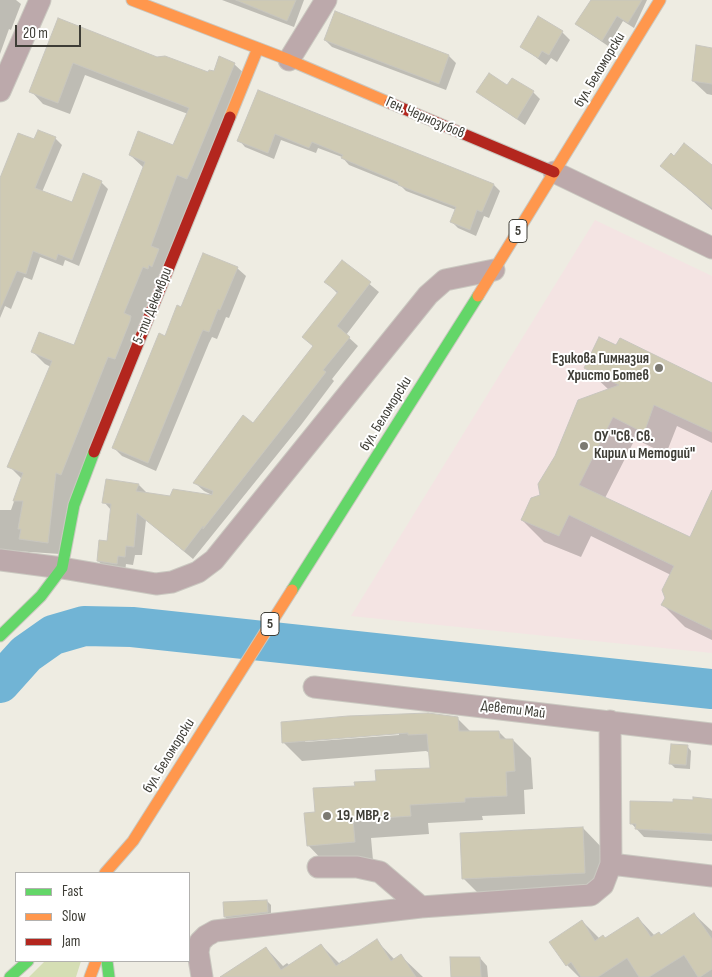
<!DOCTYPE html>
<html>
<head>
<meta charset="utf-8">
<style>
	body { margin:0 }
	#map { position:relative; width:712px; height:977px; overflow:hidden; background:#eeece2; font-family:"Sofia Sans Condensed",sans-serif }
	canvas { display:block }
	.legend { position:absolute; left:15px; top:872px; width:175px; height:90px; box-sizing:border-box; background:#fff; border:1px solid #b2b1af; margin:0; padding:6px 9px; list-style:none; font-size:15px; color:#3e3d36 }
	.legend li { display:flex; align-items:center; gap:10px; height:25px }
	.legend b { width:25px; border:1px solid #b2b1af }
	.scale { position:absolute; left:15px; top:25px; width:66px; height:22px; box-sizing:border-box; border:2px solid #3e3d36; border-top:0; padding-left:6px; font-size:15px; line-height:18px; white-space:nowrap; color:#3e3d36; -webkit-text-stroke:4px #fff; paint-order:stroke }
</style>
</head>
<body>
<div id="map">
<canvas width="712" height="977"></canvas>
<ul class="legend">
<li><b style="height:6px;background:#63d668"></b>Fast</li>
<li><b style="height:6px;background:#ff974d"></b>Slow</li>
<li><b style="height:6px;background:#b3261e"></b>Jam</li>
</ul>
<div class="scale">20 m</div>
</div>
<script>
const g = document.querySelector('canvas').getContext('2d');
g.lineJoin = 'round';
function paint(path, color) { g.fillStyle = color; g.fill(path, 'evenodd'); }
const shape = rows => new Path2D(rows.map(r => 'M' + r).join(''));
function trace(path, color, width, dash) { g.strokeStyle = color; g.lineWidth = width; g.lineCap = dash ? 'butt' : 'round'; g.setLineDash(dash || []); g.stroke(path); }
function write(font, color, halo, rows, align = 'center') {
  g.font = font + ' "Sofia Sans Condensed",sans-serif'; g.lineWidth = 4; g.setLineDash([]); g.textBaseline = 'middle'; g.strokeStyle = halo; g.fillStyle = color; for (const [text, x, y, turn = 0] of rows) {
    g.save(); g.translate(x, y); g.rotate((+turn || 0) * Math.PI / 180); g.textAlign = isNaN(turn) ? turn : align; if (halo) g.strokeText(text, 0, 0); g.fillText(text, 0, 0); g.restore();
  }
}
paint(shape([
	[595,220,712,276,712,653,351,616]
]), '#f4e4e3');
paint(shape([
	[45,961,81,961,76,977,29,977]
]), '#d5deb4');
paint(shape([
	[0,0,16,0,21,4,11,30,9,29,0,54],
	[222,0,304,0,294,27],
	[591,0,647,0,634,28,623,21,608,46,576,24],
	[336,12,449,56,456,63,446,90,332,47,325,40],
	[59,20,157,59,209,74,234,64,247,76,60,554,0,550,0,510,11,510,22,479,9,466,51,367,45,364,33,352,74,347,144,168,130,155,174,147,188,114,85,75,70,114,43,104,31,91],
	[562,32,570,40,557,62,551,58,546,65,521,46],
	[712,49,712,95,707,94,693,81],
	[508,86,533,92,540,99,525,125,478,92],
	[259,91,494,185,500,191,489,218,484,216,476,236,458,228,451,221,456,210,406,191,401,186,349,165,342,157,318,148,316,153,281,140,274,159,245,147,239,140],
	[55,138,62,145,42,192,73,204,101,182,108,189,79,266,65,260,63,266,40,257,32,280,24,277,11,309,5,306,0,318,0,183,35,140],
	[674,158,712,167,712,210,662,166],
	[342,261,379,292,346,335,358,346,332,379,334,381,301,425,193,559,146,520,142,555,135,555,133,565,126,564,125,572,107,569,98,561,108,542,111,510,104,502,107,480,139,485,147,493,171,497,214,496,204,491,195,483,253,425,314,347,304,337,338,294,326,282],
	[237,268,246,276,229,318,226,317,217,339,212,337,209,343,156,471,122,456,114,448,165,338,182,309],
	[586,368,712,384,712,443,677,426,666,454,635,439,605,498,690,539,712,492,712,640,685,627,663,605,667,598,671,575,591,536,581,557,544,542,522,520,541,496,609,390],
	[457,718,471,732,499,732,507,740,513,740,531,758,533,789,524,790,525,814,482,816,483,820,428,823,429,834,371,838,373,860,326,864,308,845,316,813,356,787,431,769,430,753,426,751,302,761,283,742],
	[399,733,399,735,305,742,305,740],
	[687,746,691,751,690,769,675,768,670,763],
	[712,800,712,841,644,837,631,823],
	[583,828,606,852,608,896,487,902,463,878],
	[267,901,271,905,271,916,230,921,225,917],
	[694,914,712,931,712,977,579,977,567,965,582,921,600,939,605,939,638,918,655,936,662,936],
	[377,941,395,960,401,956,423,977,239,977,266,948,283,966,287,963,290,966,321,945,339,963,343,960,345,962],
	[480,958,487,966,488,977,453,977]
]), '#0003');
trace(shape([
	[0,683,26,654,53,635,84,626,132,627,712,689]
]), '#71b4d5', 40);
const building = shape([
	[236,0,296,0,287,21,236,0],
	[591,0,642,0,628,23,617,16,602,41,575,24,591,0],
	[335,11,449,55,439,84,324,40,335,11],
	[538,16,563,31,549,55,542,51,538,58,520,47,538,16],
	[58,18,157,57,165,56,208,72,209,70,214,71,219,56,235,63,192,168,187,179,177,175,151,246,159,249,152,267,149,265,148,269,143,267,124,313,131,316,130,321,115,359,108,357,61,475,56,473,48,543,19,539,21,529,18,529,23,501,13,501,23,473,7,467,52,361,31,352,39,332,74,345,145,162,129,155,138,131,173,145,189,108,73,63,58,103,29,92,58,18],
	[696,45,712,48,712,84,692,81,696,45],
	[489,73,507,85,512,78,534,91,517,119,476,92,489,73],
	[258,90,494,184,482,212,477,210,470,230,450,222,456,207,398,185,398,182,341,158,343,155,312,142,309,148,275,134,268,153,237,141,258,90],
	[38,130,56,137,35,188,72,202,83,173,102,181,72,260,58,254,56,260,33,251,26,274,17,271,0,310,0,178,18,133,34,139,38,130],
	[684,143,712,165,712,208,660,166,671,153,674,156,684,143],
	[203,253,238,267,220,310,218,309,209,332,203,330,201,334,148,463,112,448,159,333,165,336,177,305,181,307,203,253],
	[342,260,371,282,337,326,350,337,323,370,326,372,292,416,203,529,203,526,184,551,137,513,134,547,126,546,125,557,118,556,117,564,97,561,99,540,107,541,111,504,102,503,106,479,139,484,136,491,170,496,173,489,212,495,213,491,193,483,243,415,253,423,313,346,302,337,338,292,324,282,342,260],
	[599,337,616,345,620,338,712,383,712,432,654,405,644,433,613,417,579,485,690,537,712,490,712,630,661,605,665,598,662,590,674,566,569,515,559,536,521,520,531,498,540,495,538,484,555,456,578,400,619,385,584,368,599,337],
	[428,713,458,717,459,731,499,731,500,739,513,739,515,771,506,772,507,796,465,798,465,802,410,805,411,816,353,820,355,842,307,846,304,813,315,812,313,788,355,786,354,782,376,781,375,770,430,768,427,734,408,735,408,733,282,743,281,722,348,716,428,713],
	[671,744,688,745,686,765,669,764,671,744],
	[693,797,712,799,712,834,635,829,636,824,630,824,630,801,673,802,673,799,693,800,693,797],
	[583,827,585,873,462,879,460,833,583,827],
	[267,900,268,912,224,917,223,902,267,900],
	[694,913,712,939,712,969,700,977,698,977,684,955,649,977,639,977,627,958,598,977,581,977,571,962,566,966,549,942,582,920,595,941,603,935,605,938,638,917,651,937,659,932,661,935,694,913],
	[377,939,391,961,401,954,416,977,220,977,266,947,281,970,321,944,336,966,377,939],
	[450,957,480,957,481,977,451,977,450,957]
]);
paint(building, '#cfcab3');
trace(building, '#c8c6be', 1);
const street = shape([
	[289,60,326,0],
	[0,91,40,0],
	[554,172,712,248],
	[0,560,62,568,156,584,172,582,198,572,214,560,428,295,445,280,494,270],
	[314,687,712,734],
	[611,864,712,876],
	[318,867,357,867,380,872,421,907],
	[202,977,198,952,200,942,206,936,215,931,421,907,591,895,603,885,611,864,610,721]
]);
const fast = shape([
	[292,590,478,296],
	[0,636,41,596,62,568,74,505,94,452],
	[107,961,109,977],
	[10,977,28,961]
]);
const slow = shape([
	[132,0,289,60,390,103],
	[230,117,258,48],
	[478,296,660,0],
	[105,873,133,841,292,590],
	[90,977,96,961]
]);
const jam = shape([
	[390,103,554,172],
	[94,452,230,117]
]);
trace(street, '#cac8c0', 23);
trace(fast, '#cac8c0', 13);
trace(slow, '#cac8c0', 13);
trace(jam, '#cac8c0', 13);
trace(street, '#bca9ab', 21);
trace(fast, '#63d668', 11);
trace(slow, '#ff974d', 11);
trace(jam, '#b3261e', 11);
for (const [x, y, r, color] of [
	[659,368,5,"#7c7a72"],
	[584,446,5,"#7c7a72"],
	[327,816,5,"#7c7a72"]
]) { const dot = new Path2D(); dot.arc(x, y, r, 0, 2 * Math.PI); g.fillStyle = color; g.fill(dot); trace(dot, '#fff', 2); }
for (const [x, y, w] of [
	[518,231,18],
	[270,624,18]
]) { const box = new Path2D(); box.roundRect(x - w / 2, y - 11.5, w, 23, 4); g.fillStyle = '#fff'; g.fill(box); trace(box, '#3e3d36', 1); }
write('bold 14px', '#3e3d36', null, [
	["5",518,231],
	["5",270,624]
]);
write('15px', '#3e3d36', '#fff', [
	["бул. Беломорски",600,70,-59],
	["Ген. Чернозубов",425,118,23],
	["5-ти Декември",153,306,-68],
	["бул. Беломорски",386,414,-58],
	["Девети Май",513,710,7],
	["бул. Беломорски",169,756,-58]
]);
write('bold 15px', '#3e3d36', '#fff', [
	["Езикова Гимназия",649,359,"right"],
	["Христо Ботев",649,376,"right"],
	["ОУ \"Св. Св.",594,437],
	["Кирил и Методий\"",594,454],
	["19, МВР, г",337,816]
], 'left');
</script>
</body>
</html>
